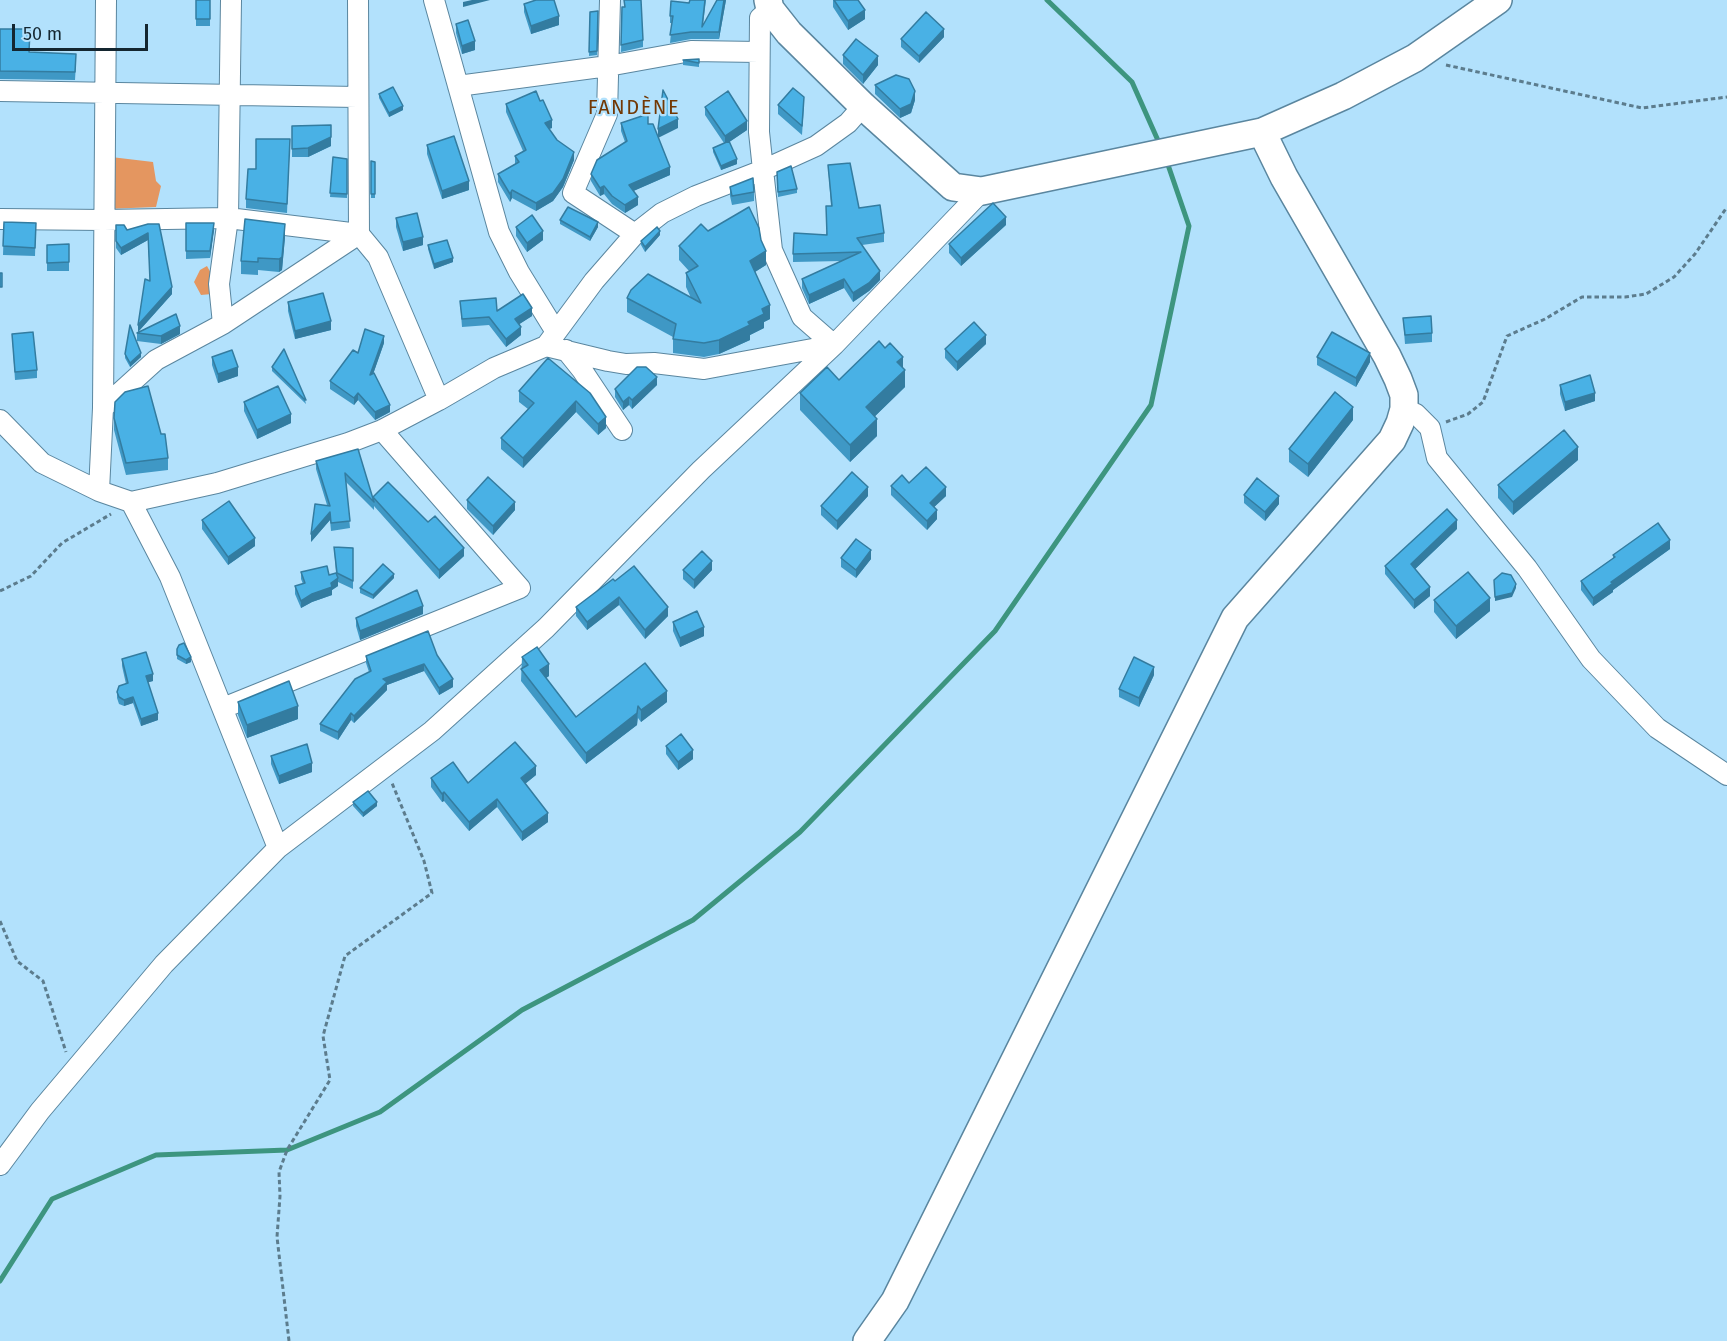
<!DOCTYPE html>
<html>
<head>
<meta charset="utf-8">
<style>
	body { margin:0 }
	#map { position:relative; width:1727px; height:1341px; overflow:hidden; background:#b2e1fc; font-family:"Fira Sans",sans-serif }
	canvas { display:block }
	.scale { position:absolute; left:12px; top:24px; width:136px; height:27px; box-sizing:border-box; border:3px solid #142630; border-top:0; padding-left:8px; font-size:18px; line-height:21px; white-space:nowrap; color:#142630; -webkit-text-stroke:4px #b2e1fc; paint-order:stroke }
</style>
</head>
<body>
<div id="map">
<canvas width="1727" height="1341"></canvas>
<div class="scale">50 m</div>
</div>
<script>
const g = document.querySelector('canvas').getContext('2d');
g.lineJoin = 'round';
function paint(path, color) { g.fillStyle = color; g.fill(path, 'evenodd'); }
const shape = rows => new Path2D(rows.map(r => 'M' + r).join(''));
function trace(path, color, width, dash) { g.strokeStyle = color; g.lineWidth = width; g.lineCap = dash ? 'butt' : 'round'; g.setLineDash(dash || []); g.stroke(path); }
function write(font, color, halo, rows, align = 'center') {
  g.font = font + ' "Fira Sans",sans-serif'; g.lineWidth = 4.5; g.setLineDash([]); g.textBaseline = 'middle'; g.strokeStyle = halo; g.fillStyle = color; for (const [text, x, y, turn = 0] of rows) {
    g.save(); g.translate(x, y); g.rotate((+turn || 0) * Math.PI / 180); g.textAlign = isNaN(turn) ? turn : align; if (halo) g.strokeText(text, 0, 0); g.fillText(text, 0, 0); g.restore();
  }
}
paint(shape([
	[111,157,153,162,156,181,161,186,156,207,106,209],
	[207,266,213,277,212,294,201,295,194,282,200,270]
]), '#e49660');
trace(shape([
	[1047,0,1132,82,1160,145],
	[0,1281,52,1199,156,1155,287,1150,380,1112,522,1010,693,920,800,832,995,631,1151,405,1189,226,1166,159]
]), '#3d957f', 5);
const street = shape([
	[434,0,499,232,519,272,556,332],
	[610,0,607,114,573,193,635,234],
	[770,9,760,18,759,132,763,170,772,250,802,317,834,345,704,369,654,363,626,364,608,361,546,346,594,281,635,234,662,213,696,196,763,170,816,146,848,123,863,106],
	[458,86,608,66,691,51,759,52],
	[0,91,357,97],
	[0,219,104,220,228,218,359,234,358,0],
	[223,324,219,284,228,218,231,0],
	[566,350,582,370,622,430],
	[103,408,156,360,223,324,359,234,378,257,439,400,494,368,546,346],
	[1404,409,1416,414,1430,428,1437,458,1527,568,1591,659,1657,728,1727,775],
	[0,420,42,463,99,491,103,408,106,0],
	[99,491,131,502,217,483,348,443,382,430,439,400],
	[131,502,170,577,278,848],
	[223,708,520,588,382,430],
	[0,1165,40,1111,164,964,278,848,432,731,546,628,701,470,834,345,982,191]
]);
const secondary = shape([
	[768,0,770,9,789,33,863,106,953,187,982,191,1262,132,1343,96,1415,58,1498,0],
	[867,1341,895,1301,1235,618,1392,440,1400,423,1404,409,1404,395,1398,379,1387,356,1284,177,1262,132]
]);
trace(street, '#5a869f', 22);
trace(secondary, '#5a869f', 30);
trace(shape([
	[1446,65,1642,108,1727,97],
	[1446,422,1468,414,1483,402,1507,336,1545,319,1582,297,1625,297,1646,294,1674,277,1695,254,1727,207],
	[0,591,31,576,62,543,111,514],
	[0,921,17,961,43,981,66,1052],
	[289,1341,277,1237,280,1196,279,1172,287,1150,330,1080,323,1036,345,956,432,893,424,861,392,783]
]), '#5c7c8d', 3, [4.5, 3]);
trace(street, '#fff', 20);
trace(secondary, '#fff', 27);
paint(shape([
	[196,0,210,0,210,26,196,26],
	[690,0,706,0,703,25,717,0,726,0,719,39,691,39,670,43,672,23,670,23,670,16,689,3],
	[833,0,858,0,865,19,848,30,833,7],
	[524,4,559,25,531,34,524,12],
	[622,7,624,7,643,40,643,47,621,52],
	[598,11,597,55,589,56,590,12],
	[456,24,475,50,462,54,456,33],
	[0,29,30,52,76,63,75,80,0,79],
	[944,37,919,63,901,47,901,39],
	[843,55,878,65,863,84,843,64],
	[699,59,699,67,683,65,683,60],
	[875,85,915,100,911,113,900,118,875,94],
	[379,94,403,110,389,117,379,98],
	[506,104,552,128,549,129,557,140,574,160,563,187,553,201,536,211,512,198,510,202,498,182,498,174,515,164,515,156,523,151,506,112],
	[778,105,804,105,802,135,778,114],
	[705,107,747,130,729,142,737,164,721,170,713,152,713,148,724,143,705,115],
	[621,123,648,124,670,175,633,191,638,205,625,213,612,204,604,194,600,196,591,181,591,174,625,142,621,131],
	[292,126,331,146,308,157,292,157],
	[290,139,287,213,246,208,246,199,256,169],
	[427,145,469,190,442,199,427,154],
	[333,157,347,159,347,198,330,197],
	[371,161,375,162,375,198,371,198],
	[828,165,859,208,884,233,884,242,862,245,880,280,869,291,853,302,844,288,809,304,802,288,802,279,842,261,793,262,793,254,826,235,831,206],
	[777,172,797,189,797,193,778,197],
	[730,187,754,192,754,201,732,205,730,196],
	[396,218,423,245,403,251,396,227],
	[560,220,598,227,590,241,560,224],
	[4,222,36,223,35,256,3,255],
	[186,223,214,230,210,258,186,259],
	[148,224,172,294,139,331,180,334,161,344,137,341,137,333,138,332,150,281,148,240,121,255,116,248,116,225,127,230],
	[1006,225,961,266,949,253,949,244],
	[516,227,543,240,527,252,516,236],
	[708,231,766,265,755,272,770,319,764,322,764,328,750,335,750,340,719,354,704,357,673,353,673,337,627,312,627,298,691,298,686,287,686,273,689,271,679,260,679,246],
	[660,235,645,252,641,245,641,241],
	[285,237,282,270,279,272,258,270,258,275,241,274,241,261],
	[69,244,69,271,47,271,47,245],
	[428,245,453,262,434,269,428,249],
	[460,301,497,311,532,316,519,324,521,335,506,347,489,325,462,327],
	[288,302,331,330,295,339,288,311],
	[1403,318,1432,333,1432,342,1405,344],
	[12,334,37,370,37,378,15,380],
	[384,343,373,374,390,412,375,420,358,400,354,405,330,389,330,381,358,353],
	[986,344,957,371,945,358,945,349],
	[125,354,141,357,130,367,125,358],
	[212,357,238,376,218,383,212,365],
	[1317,357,1370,362,1356,387,1317,365],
	[548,358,606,428,598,435,576,412,523,468,501,449,501,438,528,409,519,402,519,391],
	[272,367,305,400,306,404,272,371],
	[903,369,905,387,875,416,877,436,850,462,800,410,800,393,839,380],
	[657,385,632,409,629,405,623,410,615,397,615,389],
	[1560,385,1595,401,1565,411,1560,394],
	[244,402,291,423,257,439,244,411],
	[114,418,168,458,168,470,126,475,114,430],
	[1353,420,1308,477,1289,462,1289,449],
	[358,449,373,499,373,497,428,522,464,556,439,579,374,506,374,510,346,482,350,528,331,531,330,520,311,542,327,505,316,469,316,461],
	[1578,460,1513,515,1498,498,1498,485],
	[909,483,946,496,934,507,937,519,927,530,891,495,891,486],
	[1244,495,1279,504,1265,521,1244,503],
	[868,496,837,530,821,515,821,506],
	[467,500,515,510,493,535,467,509],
	[202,520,255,546,228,565,202,529],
	[1457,529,1415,569,1430,596,1414,609,1385,574,1385,566],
	[334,547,353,548,353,589,338,582,338,586,332,590,332,595,312,602,301,608,295,594,295,586,303,584,301,579,301,572,329,575,336,573],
	[1670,549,1613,590,1613,592,1593,606,1581,590,1581,581,1613,558,1613,555],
	[841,558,871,559,856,578,841,567],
	[683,570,712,570,694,589,683,579],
	[394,578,373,599,360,593,360,588],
	[615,581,668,616,645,639,619,605,587,630,576,616,576,607],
	[1434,600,1490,611,1456,639,1434,612],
	[423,614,360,640,356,626,356,618],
	[673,622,704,636,680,647,673,631],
	[177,649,191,662,186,664,177,659],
	[437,655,453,687,439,695,424,671,387,685,387,690,354,723,351,720,338,740,320,731,320,724,369,672,366,663,366,656],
	[522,657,549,676,546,678,576,717,667,702,641,722,638,718,637,725,586,764,521,681],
	[122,659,153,681,148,682,158,720,141,726,133,703,124,706,119,704,117,698,117,692,126,684,122,666],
	[1154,675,1139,707,1119,697,1119,689],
	[238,702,298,719,247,738,238,715],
	[666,746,693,759,678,770,666,754],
	[271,756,312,772,279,784,271,764],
	[536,775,525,784,548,822,522,841,497,807,469,831,444,801,442,802,431,787,431,778,468,783],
	[353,802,377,806,363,817,353,806]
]), '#3f98c5');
paint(shape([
	[472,0,490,0,463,7,463,2],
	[724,0,726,0,719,39,719,32],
	[865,10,865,19,848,30,848,21],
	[559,16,559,25,531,34,531,26],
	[944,29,944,37,919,63,919,56],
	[475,41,475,50,462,54,462,46],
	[878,56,878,65,863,84,863,75],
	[915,91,915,100,911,113,900,118,900,109],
	[403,106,403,110,389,117,389,113],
	[678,119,678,128,658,138,658,129],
	[552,120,552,128,545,130,545,123],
	[747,121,747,130,725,145,725,136],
	[331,137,331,146,308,157,308,148],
	[574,152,574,160,563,187,553,201,536,211,536,203],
	[737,159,737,164,721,170,721,166],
	[670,167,670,175,629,193,629,185],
	[469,181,469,190,442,199,442,191],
	[604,186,604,194,600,196,600,188],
	[512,190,512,198,510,202,510,194],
	[638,197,638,205,625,213,625,205],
	[1006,217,1006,225,961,266,961,258],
	[598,222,598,227,590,241,590,237],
	[214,223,214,230,210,258,210,251],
	[285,224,285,237,282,270,279,272,279,259],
	[543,231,543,240,527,252,527,243],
	[660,231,660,235,645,252,645,247],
	[148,233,148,240,121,255,121,248],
	[423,237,423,245,403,251,403,242],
	[766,251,766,265,750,275,750,261],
	[453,258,453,262,434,269,434,264],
	[880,271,880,280,869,291,853,302,853,293],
	[844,279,844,288,809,304,809,295],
	[172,287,172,294,138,332,138,325],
	[770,305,770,319,764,322,764,328,750,335,750,340,719,354,719,340,748,322,762,309],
	[532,308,532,316,515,327,515,319],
	[331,321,331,330,295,339,295,331],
	[180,326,180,334,161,344,161,336],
	[521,327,521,335,506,347,506,339],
	[986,335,986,344,957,371,957,362],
	[384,336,384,343,370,383,370,375],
	[141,353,141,357,130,367,130,363],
	[1370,353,1370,362,1356,387,1356,378],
	[903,357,903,372,905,370,905,387,866,425,866,407,897,362],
	[238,367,238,376,218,383,218,374],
	[657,377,657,385,632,409,632,400],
	[358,393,358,400,354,405,354,398],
	[1595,393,1595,401,1565,411,1565,402],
	[629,397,629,405,623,410,623,402],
	[576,401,576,412,523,468,523,458],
	[390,405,390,412,375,420,375,412],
	[1353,407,1353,420,1308,477,1308,464],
	[291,414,291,423,257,439,257,430],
	[606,417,606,428,598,435,598,424],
	[877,419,877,436,850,462,850,445],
	[1578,447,1578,460,1513,515,1513,502],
	[868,487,868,496,837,530,837,521],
	[946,487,946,496,930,511,930,503],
	[1279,496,1279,504,1265,521,1265,512],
	[515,502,515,510,493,535,493,526],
	[937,510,937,519,927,530,927,521],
	[330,512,330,520,311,542,311,534],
	[1457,520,1457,529,1411,573,1411,564],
	[255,538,255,546,228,565,228,557],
	[1670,540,1670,549,1613,590,1613,592,1593,606,1593,598,1611,582],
	[464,548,464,556,439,579,439,570],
	[871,550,871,559,856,578,856,570],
	[712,561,712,570,694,589,694,580],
	[394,574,394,578,373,599,373,595],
	[338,578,338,586,332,590,332,595,312,602,301,608,301,601],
	[1516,584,1516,588,1512,597,1495,601,1495,597],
	[1430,587,1430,596,1414,609,1414,600],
	[619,597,619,605,587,630,587,622],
	[1490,598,1490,611,1456,639,1456,626],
	[423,606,423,614,360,640,360,631],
	[668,607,668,616,645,639,645,630],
	[704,627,704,636,680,647,680,638],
	[191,657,191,662,186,664,186,660],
	[424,664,424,671,387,685,387,690,354,723,354,716,383,679],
	[549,664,549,676,540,682,540,670],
	[1154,667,1154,675,1139,707,1139,698],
	[153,674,153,681,146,683,146,676],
	[453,679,453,687,439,695,439,688],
	[667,691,667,702,641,722,641,710],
	[133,697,133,703,124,706,124,700],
	[298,706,298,719,247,738,247,725],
	[638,706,637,725,586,764,586,753],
	[158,713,158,720,141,726,141,719],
	[351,713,351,720,338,740,338,732],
	[693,750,693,759,678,770,678,762],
	[312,763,312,772,279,784,279,776],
	[536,766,536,775,521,787,521,778],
	[444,792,444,801,442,802,442,794],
	[497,799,497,807,469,831,469,822],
	[377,802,377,806,363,817,363,813],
	[548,813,548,822,522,841,522,832]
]), '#337ca0');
const building = shape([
	[196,0,210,0,210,19,196,19,196,0],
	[536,0,554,0,559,16,531,26,524,4,536,0],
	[624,0,641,0,643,40,621,45,622,7,625,7,624,0],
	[690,0,705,0,702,27,717,0,724,0,719,32,691,32,670,35,673,16,670,16,671,1,689,3,690,0],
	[834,0,858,0,865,10,848,21,834,0],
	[598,11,597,51,589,52,590,12,598,11],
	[926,12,944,29,919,56,901,39,926,12],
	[468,20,475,41,462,46,456,24,468,20],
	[0,29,30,29,29,52,76,54,75,72,0,71,0,29],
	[856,39,878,56,863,75,843,55,856,39],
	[699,59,699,63,683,60,699,59],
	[896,75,909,79,915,91,911,104,900,109,875,85,896,75],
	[393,87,403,106,389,113,379,94,393,87],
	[793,88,804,97,802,126,778,105,793,88],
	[663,90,678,119,658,129,663,90],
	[536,91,540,101,543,100,552,120,545,123,557,140,574,152,563,179,553,193,536,203,512,190,510,194,498,174,519,162,515,156,526,150,506,104,536,91],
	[728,91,747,121,725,136,705,107,728,91],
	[648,114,648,124,653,124,670,167,629,185,638,197,625,205,612,196,604,186,600,188,591,174,597,160,627,141,621,123,648,114],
	[331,125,331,137,308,148,292,149,292,126,331,125],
	[454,136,469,181,442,191,427,145,454,136],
	[256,139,290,139,287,204,246,199,248,169,256,169,256,139],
	[729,141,737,159,721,166,713,148,729,141],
	[333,157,347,159,347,194,330,193,333,157],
	[371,161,375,162,375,194,371,194,371,161],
	[850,163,859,208,880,205,884,233,857,238,880,271,869,283,853,293,844,279,809,295,802,279,861,252,793,254,794,233,827,235,826,206,832,206,828,165,850,163],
	[791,166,797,189,778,192,777,172,791,166],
	[753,178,754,192,732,196,730,187,753,178],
	[993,203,1006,217,961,258,949,244,993,203],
	[568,207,598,222,590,237,560,220,568,207],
	[749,207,759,228,761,240,766,251,750,261,770,305,762,309,764,314,748,322,750,325,719,340,704,343,673,339,676,324,627,298,631,290,648,274,701,303,686,273,698,266,679,246,701,224,708,231,749,207],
	[417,213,423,237,403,242,396,218,417,213],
	[532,215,543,231,527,243,516,227,532,215],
	[245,219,285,224,282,257,279,259,258,258,258,262,241,261,245,219],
	[4,222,36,223,35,248,3,246,4,222],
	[186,223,214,223,210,251,186,251,186,223],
	[148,224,159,224,172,287,138,325,145,279,150,281,148,233,121,248,116,241,116,225,124,225,127,230,148,224],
	[657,227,660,231,645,247,641,241,657,227],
	[447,240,453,258,434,264,428,245,447,240],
	[69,244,69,262,47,263,47,245,69,244],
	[0,273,2,273,2,287,0,287,0,273],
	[323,293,331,321,295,331,288,302,323,293],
	[523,294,532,308,515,319,521,327,506,339,489,317,462,319,460,301,496,298,497,311,523,294],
	[176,314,180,326,161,336,137,333,176,314],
	[1431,316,1432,333,1405,335,1403,318,1431,316],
	[974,322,986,335,957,362,945,349,974,322],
	[130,325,141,353,130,363,125,354,130,325],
	[365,329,384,336,370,375,374,373,390,405,375,412,358,393,354,398,330,381,353,350,358,353,365,329],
	[33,332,37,370,15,372,12,334,33,332],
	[1332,332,1370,353,1356,378,1317,357,1332,332],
	[879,341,885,348,890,343,903,357,897,362,905,370,866,407,877,419,850,445,800,393,827,367,839,380,879,341],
	[284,349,306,400,305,400,272,367,284,349],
	[232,350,238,367,218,374,212,357,232,350],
	[548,358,590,393,606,417,598,424,576,401,523,458,501,438,534,403,519,391,548,358],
	[637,367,646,367,657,377,632,400,629,397,623,402,615,389,637,367],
	[1590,375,1595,393,1565,402,1560,385,1590,375],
	[148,386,161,434,165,434,168,458,126,463,114,418,115,402,125,392,148,386],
	[278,386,291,414,257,430,244,402,278,386],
	[1335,392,1353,407,1308,464,1289,449,1335,392],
	[1564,430,1578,447,1513,502,1498,485,1564,430],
	[358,449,374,502,345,473,350,521,331,523,330,512,311,534,315,504,330,506,316,461,358,449],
	[926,467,946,487,930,503,937,510,927,521,891,486,902,475,909,483,926,467],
	[852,472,868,487,837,521,821,506,852,472],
	[488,477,515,502,493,526,467,500,488,477],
	[1257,478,1279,496,1265,512,1244,495,1257,478],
	[388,482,428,522,435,516,464,548,439,570,373,497,388,482],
	[229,501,255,538,228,557,202,520,229,501],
	[1447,509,1457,520,1411,564,1430,587,1414,600,1385,566,1447,509],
	[1658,523,1670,540,1611,582,1613,583,1593,598,1581,581,1615,557,1613,555,1658,523],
	[856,539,871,550,856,570,841,558,856,539],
	[334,547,353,548,353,581,337,573,334,547],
	[702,551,712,561,694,580,683,570,702,551],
	[383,564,394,574,373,595,360,588,383,564],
	[327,566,329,575,336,573,338,578,331,583,332,587,312,594,301,601,295,586,305,583,301,572,327,566],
	[634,566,668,607,645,630,619,597,587,622,576,607,613,579,615,581,634,566],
	[1468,572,1490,598,1456,626,1434,600,1468,572],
	[1502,573,1511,575,1516,584,1512,593,1495,597,1494,580,1502,573],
	[417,590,423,606,360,631,356,618,417,590],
	[697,611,704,627,680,638,673,622,697,611],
	[428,631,437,655,453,679,439,688,424,664,383,679,387,682,354,716,351,713,338,732,320,724,355,679,371,671,366,656,428,631],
	[184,643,191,657,186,660,177,655,177,649,179,645,184,643],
	[537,647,549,664,540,670,576,717,645,663,667,691,641,710,638,706,637,713,586,753,521,669,528,665,522,657,537,647],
	[146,652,153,674,146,676,158,713,141,719,133,697,124,700,119,697,117,692,119,686,128,683,122,659,146,652],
	[1134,657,1154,667,1139,698,1119,689,1134,657],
	[289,681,298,706,247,725,238,702,289,681],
	[681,734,693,750,678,762,666,746,681,734],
	[515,742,536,766,521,778,548,813,522,832,497,799,469,822,444,792,442,794,431,778,453,762,468,783,515,742],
	[307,744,312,763,279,776,271,756,307,744],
	[368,791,377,802,363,813,353,802,368,791]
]);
paint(building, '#49b1e5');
trace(building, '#337ca0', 1.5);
g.letterSpacing = '1.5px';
write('20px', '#723804', '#b2e1fc', [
	["FANDÈNE",634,108]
]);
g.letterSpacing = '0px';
</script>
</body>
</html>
